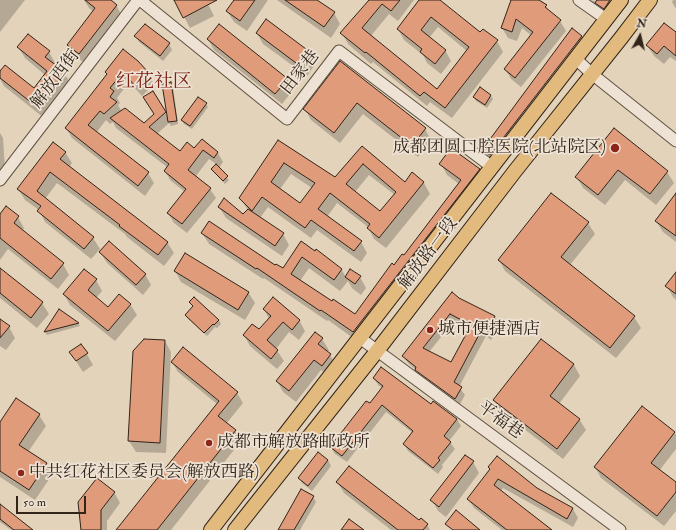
<!DOCTYPE html>
<html>
<head>
<meta charset="utf-8">
<style>
	body { margin:0 }
	#map { position:relative; width:676px; height:530px; overflow:hidden; background:#e3d3bb; font-family:"IM FELL Double Pica",serif }
	canvas { display:block }
	.north { position:absolute; left:620px; top:16px; width:40px; height:40px; -webkit-text-stroke:3px #ede2d3; paint-order:stroke; rotate:8deg; font-size:11px; font-weight:700; line-height:16px; text-align:center; color:#312419 }
	.north::after { content:''; display:block; margin:auto; width:14px; height:18px; background:#312419; clip-path:polygon(50% 0,100% 100%,50% 72%,0 100%) }
	.scale { position:absolute; left:16px; top:496px; width:70px; height:18px; box-sizing:border-box; border:2px solid #312419; border-top:0; padding-left:5px; font-size:12px; line-height:14px; white-space:nowrap; color:#312419; -webkit-text-stroke:3px #ede2d3; paint-order:stroke }
</style>
</head>
<body>
<div id="map">
<canvas width="676" height="530"></canvas>
<div class="north">N</div>
<div class="scale">50 m</div>
</div>
<script>
const g = document.querySelector('canvas').getContext('2d');
g.lineJoin = 'round';
function paint(path, color) { g.fillStyle = color; g.fill(path, 'evenodd'); }
const shape = rows => new Path2D(rows.map(r => 'M' + r).join(''));
function trace(path, color, width, dash) { g.strokeStyle = color; g.lineWidth = width; g.lineCap = dash ? 'butt' : 'round'; g.setLineDash(dash || []); g.stroke(path); }
function write(font, color, halo, rows, align = 'center') {
  g.font = font + ' "IM FELL Double Pica","Noto Serif SC",serif'; g.lineWidth = 3.5; g.setLineDash([]); g.textBaseline = 'middle'; g.strokeStyle = halo; g.fillStyle = color; for (const [text, x, y, turn = 0] of rows) {
    g.save(); g.translate(x, y); g.rotate((+turn || 0) * Math.PI / 180); g.textAlign = isNaN(turn) ? turn : align; if (halo) g.strokeText(text, 0, 0); g.fillText(text, 0, 0); g.restore();
  }
}
paint(shape([
	[0,0,25,0,0,32],
	[84,0,109,0,116,5,122,16,86,64,75,56,68,45,94,12,89,8],
	[175,0,206,0,214,16,190,28],
	[235,0,268,0,247,31,234,22,227,11],
	[277,0,316,0,334,13,340,24,331,38],
	[376,0,414,0,398,21,389,14,370,37,437,90,467,51,438,27,429,38,445,50,451,61,441,74,427,63,423,55,404,40,398,29,421,0,438,0,481,33,497,41,503,52,452,118,430,102,427,106,373,62,371,64,348,44,342,33],
	[512,0,537,0,546,6,549,12,560,21,566,31,521,87,511,79,505,69,532,36,522,28,517,41,508,38,502,28],
	[576,0,598,1,628,0,610,19],
	[673,0,676,0,676,9,672,2],
	[145,25,169,44,172,50,163,61,139,42,136,36],
	[572,29,582,37,588,48,490,161,483,150],
	[257,33,310,52,316,63,307,76,263,44],
	[676,33,676,61,670,57,664,64,654,56,647,45],
	[208,39,287,79,293,90,282,104,214,50],
	[18,47,49,52,55,63,54,65,64,73,71,84,44,118,4,86,0,79,0,72,34,89,45,75,25,58],
	[138,62,148,74,154,84,142,96,129,82,117,98,120,103,118,105,122,112,144,124,154,114,152,92,168,117,171,83,173,87,178,124,171,126,169,123,157,134,180,152,195,149,202,140,218,153,223,162,219,168,229,180,225,184,214,172,212,169,216,164,209,159,196,176,210,189,216,198,187,233,174,223,168,213,185,192,170,180,165,171,167,167,116,128,113,122,110,124,106,120,96,133,148,173,154,183,145,196,72,138,66,128,108,75],
	[340,62,425,129,431,140,418,157,363,114,340,143,311,120,305,109],
	[480,89,491,96,493,99,487,108,476,101,474,97],
	[206,104,208,107,192,129,184,124,182,120],
	[614,130,667,172,674,183,656,205,625,180,605,205,583,188,577,177],
	[0,133,3,138,5,169,0,176],
	[278,142,336,178,362,148,405,183,412,174,424,183,430,194,386,248,374,239,368,227,337,203,327,217,361,242,367,253,361,262,317,230,311,238,268,207,260,218,283,234,289,245,282,256,226,218,219,207,244,215,248,210,240,198],
	[291,174,312,188,301,204,280,189],
	[369,175,395,195,381,213,355,192],
	[65,152,72,163,69,167,167,242,174,253,164,266,127,237,125,234,57,183,45,199,93,238,100,249,91,259,45,222,39,210,25,200,18,189],
	[441,164,479,169,485,180,360,343,328,320,327,321,264,278,263,279,209,244,202,233,283,269,301,243,341,269,346,277,360,277,366,288,361,295,352,288,348,281,340,291,309,268,300,281,355,316,394,266,404,257,459,184,447,175],
	[676,195,676,242,663,232,656,221],
	[0,216,18,217,24,228,22,231,63,264,69,275,58,289,8,249,0,260],
	[588,223,595,234,570,265,634,317,641,328,616,358,505,271,499,260],
	[100,252,145,274,151,285,143,295,107,263],
	[0,269,42,303,49,314,37,328,0,298],
	[175,271,248,292,255,303,245,320,181,282],
	[676,274,676,300,673,297,667,286],
	[96,280,102,291,96,298,108,308,130,304,137,315,115,341,70,305,64,294],
	[194,298,219,320,221,324,217,328,215,327,207,336,188,319,186,316,194,307,190,302],
	[459,299,495,317,499,325,491,340,486,336,459,387,465,395,459,406,420,377,416,370,408,363,403,356],
	[454,321,470,329,452,364,429,352],
	[264,309,299,320,305,331,299,340,289,332,276,349,284,361,277,369,250,346,244,335,259,331,269,319],
	[60,311,78,323,80,326,47,335,45,332],
	[0,320,9,327,15,338,6,350,0,346],
	[322,339,329,350,327,352,330,355,337,366,329,376,321,370,296,402,283,392,277,381],
	[541,340,574,365,580,376,559,404,579,419,586,430,563,459,501,411,494,400],
	[165,341,171,352,166,453,136,452,129,441],
	[183,349,237,393,243,403,226,424,235,431,241,441,171,530,118,530,217,404,178,372,172,362],
	[70,352,87,354,93,365,83,372],
	[374,378,431,405,457,419,461,426,449,441,455,449,442,465,443,467,438,474,408,451,404,444,413,433,386,412,347,462,335,454,331,447,370,405,382,388,378,385],
	[39,415,46,426,28,452,46,464,52,475,35,500,0,477,0,424],
	[674,432,676,435,676,449,659,471,676,484,676,511,664,526,601,478,595,467],
	[328,460,331,466,312,491,302,483,299,478],
	[473,462,479,473,446,517,438,511,432,500],
	[491,470,537,489,573,509,578,518,573,527,503,488,501,492,550,530,502,530,474,508,468,499],
	[337,482,427,524,430,530,391,530,344,493],
	[114,492,120,503,107,521,107,530,82,530],
	[313,497,316,502,300,530,279,530],
	[0,506,32,530,11,530,0,522]
]), '#0003');
const building = shape([
	[85,0,111,0,117,5,79,54,67,45,95,8,85,0],
	[174,0,217,0,183,18,174,0],
	[234,0,255,0,240,21,226,11,234,0],
	[285,0,317,0,335,12,324,27,285,0],
	[369,0,400,0,391,11,382,4,362,28,437,89,469,47,431,17,421,30,446,50,435,64,420,52,422,49,397,29,419,0,440,0,480,32,483,29,498,40,445,108,424,92,420,96,366,52,365,53,340,33,369,0],
	[511,0,539,0,547,5,545,7,561,20,515,78,504,69,533,32,516,19,512,32,501,28,511,0],
	[597,0,610,0,604,9,595,3,597,0],
	[266,19,310,52,300,66,256,33,266,19],
	[664,23,676,32,676,56,664,46,657,54,646,45,664,23],
	[145,24,170,43,160,56,134,36,145,24],
	[219,24,288,79,275,94,207,39,219,24],
	[572,28,582,36,490,155,482,150,572,28],
	[28,34,50,51,45,57,65,72,37,107,0,78,0,71,5,65,34,88,47,71,17,47,28,34],
	[123,49,138,61,149,73,135,86,123,72,110,88,114,91,110,97,117,102,104,114,100,111,88,125,149,172,138,186,65,128,107,74,105,72,123,49],
	[340,61,426,128,412,146,357,103,334,133,303,109,340,61],
	[171,82,177,121,168,122,162,84,171,82],
	[480,87,491,95,485,105,473,97,480,87],
	[153,91,166,112,149,127,180,151,187,142,194,148,202,139,218,152,214,158,203,150,188,170,211,188,182,224,167,213,186,189,164,171,169,164,110,118,125,108,144,123,154,114,143,97,153,91],
	[198,97,207,103,190,126,181,120,198,97],
	[614,128,668,171,650,194,618,170,598,195,575,177,614,128],
	[278,140,335,177,362,146,405,182,412,172,424,182,379,238,367,228,370,224,330,193,318,209,362,241,354,251,311,220,305,228,262,197,252,211,239,198,278,140],
	[284,163,315,183,300,203,271,182,284,163],
	[363,164,396,192,380,211,346,184,363,164],
	[53,142,66,152,60,159,168,242,158,255,119,226,120,225,50,172,37,191,94,237,84,249,37,211,41,206,17,189,53,142],
	[451,148,480,169,353,332,321,310,320,311,257,268,256,269,201,233,209,221,275,265,276,264,283,268,301,241,315,251,316,249,342,269,334,280,302,257,291,274,332,301,333,299,355,314,392,263,394,265,402,254,404,255,461,180,439,164,451,148],
	[216,164,228,176,223,181,211,169,216,164],
	[551,193,589,222,561,257,635,316,610,348,498,260,551,193],
	[676,193,676,236,655,221,676,193],
	[224,198,243,214,248,209,284,233,275,246,218,207,224,198],
	[6,206,19,216,14,223,64,263,51,279,0,238,0,214,6,206],
	[109,241,146,274,136,285,99,252,109,241],
	[185,253,249,292,238,310,174,271,185,253],
	[0,268,43,302,31,318,0,293,0,268],
	[84,269,97,279,88,290,108,307,119,294,131,304,108,331,63,294,84,269],
	[350,269,361,276,355,284,345,277,350,269],
	[676,272,676,294,665,286,676,272],
	[452,292,459,298,495,316,486,334,482,329,454,382,462,387,455,399,415,370,416,367,402,356,452,292],
	[450,314,471,325,451,362,423,348,450,314],
	[194,297,219,320,214,325,213,324,204,333,185,315,193,306,189,302,194,297],
	[273,297,300,320,292,330,283,322,267,340,278,350,271,359,243,335,252,324,259,329,271,316,263,309,273,297],
	[59,309,79,323,44,332,59,309],
	[0,319,10,326,0,338,0,319],
	[315,332,323,338,318,344,331,354,322,366,314,360,289,391,276,381,315,332],
	[144,339,165,340,160,443,128,441,133,351,144,339],
	[541,339,574,364,550,396,580,419,557,449,493,400,541,339],
	[81,344,88,353,76,361,69,352,81,344],
	[183,347,238,392,218,416,236,430,157,530,116,530,219,401,171,362,183,347],
	[381,367,431,404,433,401,457,419,444,436,451,442,438,458,440,460,433,468,403,444,413,431,382,405,342,456,330,447,366,401,370,403,383,386,373,378,381,367],
	[16,398,40,414,19,445,47,463,29,490,0,471,0,422,16,398],
	[642,406,675,432,651,463,676,482,676,492,657,516,594,467,642,406],
	[318,452,328,460,308,486,298,478,318,452],
	[465,455,474,461,439,507,430,500,465,455],
	[497,456,537,488,573,508,567,519,498,479,494,485,552,530,507,530,467,499,490,469,488,467,497,456],
	[349,466,419,520,421,518,428,524,423,530,398,530,336,482,349,466],
	[97,478,115,492,101,510,101,530,81,530,78,502,97,478],
	[301,489,314,496,294,530,278,530,301,489],
	[0,504,33,530,14,530,0,519,0,504],
	[456,510,480,530,453,530,445,524,456,510],
	[349,519,364,530,341,530,349,519]
]);
paint(building, '#e09b7b');
trace(building, '#312419', 1);
const minor = shape([
	[140,0,287,119,339,51,492,167],
	[579,0,606,19],
	[576,59,592,74,676,141],
	[0,180,138,0],
	[360,338,620,530]
]);
const major = shape([
	[211,530,621,0],
	[235,530,377,351,515,171,621,38,650,0]
]);
trace(minor, '#5e5042', 13);
trace(major, '#312419', 16);
trace(minor, '#ede2d3', 11);
trace(major, '#e2ba7e', 14);
for (const [x, y, r, color] of [
	[615,148,5,"#8f2418"],
	[430,330,4,"#8f2418"],
	[209,443,4,"#8f2418"],
	[21,473,4,"#8f2418"]
]) { const dot = new Path2D(); dot.arc(x, y, r, 0, 2 * Math.PI); g.fillStyle = color; g.fill(dot); trace(dot, '#ede2d3', 1.5); }
write('17px', '#312419', '#ede2d3', [
	["田家巷",301,73,-52],
	["解放西街",56,80,-53],
	["解放路一段",429,254,-53],
	["平福巷",500,421,36]
]);
write('17px', '#312419', '#ede2d3', [
	["成都团圆口腔医院(北站院区)",606,148,"right"],
	["城市便捷酒店",438,330],
	["成都市解放路邮政所",217,443],
	["中共红花社区委员会(解放西路)",29,473]
], 'left');
write('19px', '#7a1f14', '#ede2d3', [
	["红花社区",154,83]
]);
</script>
</body>
</html>
